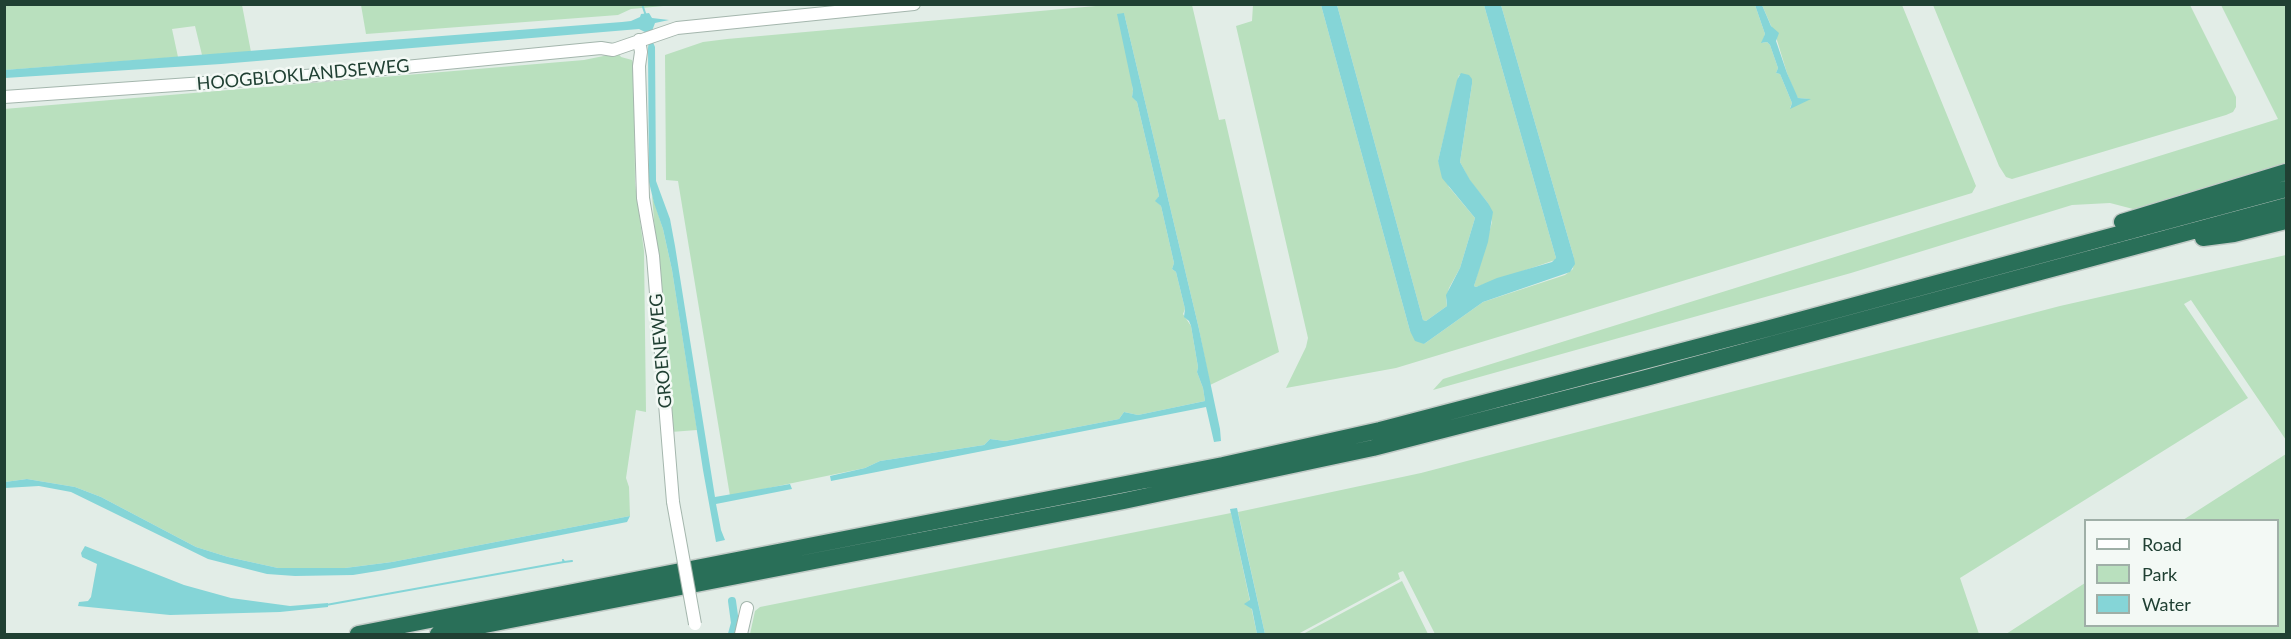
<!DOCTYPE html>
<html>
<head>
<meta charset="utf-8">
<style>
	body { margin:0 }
	#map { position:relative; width:2291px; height:639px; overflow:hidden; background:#e2ede7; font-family:Lato,sans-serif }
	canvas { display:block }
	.frame { position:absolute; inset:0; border:6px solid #204033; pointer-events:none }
	.legend { position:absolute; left:2084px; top:519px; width:195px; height:108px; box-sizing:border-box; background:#f3f9f5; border:2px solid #9fafa7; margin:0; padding:8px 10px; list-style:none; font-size:18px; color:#204033 }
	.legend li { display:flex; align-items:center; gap:12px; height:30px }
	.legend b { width:30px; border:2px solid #9fafa7 }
</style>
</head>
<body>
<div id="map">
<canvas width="2291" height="639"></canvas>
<div class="frame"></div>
<ul class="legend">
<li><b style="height:8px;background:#fff"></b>Road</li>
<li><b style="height:16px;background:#b9e0be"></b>Park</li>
<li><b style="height:16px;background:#85d5d7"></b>Water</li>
</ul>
</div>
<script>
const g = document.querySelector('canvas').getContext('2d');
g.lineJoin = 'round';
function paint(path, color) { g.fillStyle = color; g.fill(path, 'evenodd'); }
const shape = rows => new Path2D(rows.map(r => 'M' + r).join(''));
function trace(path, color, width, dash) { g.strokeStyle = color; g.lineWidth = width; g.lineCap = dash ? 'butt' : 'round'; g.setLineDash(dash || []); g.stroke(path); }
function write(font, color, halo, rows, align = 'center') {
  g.font = font + ' Lato,sans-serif'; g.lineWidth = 5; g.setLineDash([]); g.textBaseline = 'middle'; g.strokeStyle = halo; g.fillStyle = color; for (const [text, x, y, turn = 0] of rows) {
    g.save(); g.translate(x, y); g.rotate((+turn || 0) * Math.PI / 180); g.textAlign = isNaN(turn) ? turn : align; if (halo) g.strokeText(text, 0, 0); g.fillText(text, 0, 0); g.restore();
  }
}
paint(shape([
	[5,5,242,5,251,52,202,55,195,26,172,29,178,57,5,70],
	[361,5,361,4,674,5,631,9,618,15,366,34],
	[1107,5,1192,5,1219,120,1225,119,1279,352,1210,385,1199,329,1124,13,1133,91,1132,96,1137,102,1159,196,1156,201,1161,206,1174,263,1172,269,1176,272,1185,309,1183,314,1191,326,1198,367,1197,372,1203,388,1205,401,1138,415,1124,412,1119,419,1005,441,990,439,984,445,880,461,865,468,730,496,678,181,666,180,665,55,703,42,727,39],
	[1253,5,1321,5,1410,331,1424,344,1483,302,1565,275,1573,269,1574,258,1501,5,1755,5,1765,34,1762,43,1767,42,1770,45,1778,68,1776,73,1780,74,1792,103,1790,108,1809,99,1798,98,1795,93,1787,73,1776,37,1762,5,1902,5,1976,186,1972,193,1396,368,1286,388,1306,347,1308,338,1236,26,1252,21],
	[1337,5,1484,5,1556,258,1555,260,1476,287,1474,286,1492,222,1488,203,1470,181,1460,162,1472,84,1459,75,1438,161,1449,187,1475,218,1460,268,1449,288,1446,299,1447,306,1426,321,1423,320],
	[1933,5,2190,5,2236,97,2236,107,2233,112,2226,115,2012,179,2006,177,1999,166],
	[2221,5,2286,5,2286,163,2137,210,2110,203,2072,205,1851,273,1433,390,1443,379,2278,119],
	[618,53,621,57,632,60,634,65,635,183,644,251,646,412,636,410,626,478,629,487,630,516,392,562,345,568,278,568,228,557,196,547,101,497,75,487,27,479,5,482,4,109,584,60],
	[652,195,663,229,672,270,697,430,671,432],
	[2286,255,2286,440,2191,300,2184,304,2248,398,1960,578,1979,634,1435,634,1403,571,1398,573,1400,579,1298,634,1265,634,1238,512,1421,473,2060,306],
	[2286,454,2286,634,2006,634,2085,583,2086,626,2278,626,2278,520,2183,520],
	[1231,513,1257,634,750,634,755,611,760,607],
	[1402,581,1428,634,1303,634]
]), '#b9e0be');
paint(shape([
	[1321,5,1337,5,1423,320,1426,321,1447,306,1446,295,1460,268,1475,218,1442,178,1438,161,1457,80,1461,73,1469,75,1472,79,1472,84,1460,162,1470,180,1488,203,1493,212,1488,242,1474,286,1476,287,1497,278,1552,262,1556,258,1484,5,1501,5,1574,258,1575,264,1570,272,1483,302,1424,344,1415,341,1410,331],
	[1755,5,1762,5,1771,26,1779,33,1776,41,1787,73,1798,98,1811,99,1790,109,1792,103,1780,74,1776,73,1778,68,1770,45,1767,42,1761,43,1765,34],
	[649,13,652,18,669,20,655,23,652,31,645,32,639,29,221,64,5,78,4,70,622,22,631,21,640,17,641,14],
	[1124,13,1199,329,1220,429,1221,441,1214,442,1206,407,831,481,830,476,865,468,880,461,984,445,990,439,1005,441,1119,419,1124,412,1138,415,1205,401,1203,388,1197,372,1198,367,1191,326,1189,321,1184,317,1185,309,1176,272,1172,269,1174,263,1161,206,1155,201,1159,196,1137,102,1132,97,1133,90,1117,14],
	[649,40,652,40,655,47,656,181,670,219,675,246,715,497,790,484,792,489,716,504,721,530,725,540,716,542,703,470,672,270,663,229,654,203,649,182,648,48],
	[27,479,75,487,101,497,196,547,228,557,278,568,345,568,392,562,630,516,627,522,384,570,353,575,295,576,267,574,208,559,71,492,39,486,5,488,5,482],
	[1237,508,1242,531,1265,634,1257,634,1252,609,1244,604,1250,600,1230,509],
	[85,546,184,585,231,598,290,606,328,603,328,607,280,612,170,615,78,606,79,602,88,601,91,597,97,564,82,557,81,553]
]), '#85d5d7');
trace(shape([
	[642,4,646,16],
	[564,562,572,561],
	[326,605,564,562,563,560]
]), '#85d5d7', 2);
trace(shape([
	[732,601,735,623,732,634]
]), '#85d5d7', 8);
const minor = shape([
	[639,40,641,52,639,66,643,198,653,256,673,502],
	[4,97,333,74,601,48,613,50,677,28,914,4],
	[741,634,747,608]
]);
const highway = shape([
	[2122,222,2286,172],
	[2203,238,2234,234,2286,221],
	[358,634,1223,465,1380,430,1770,328,2286,189],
	[438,634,1124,501,1373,448,1646,378,2286,206]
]);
trace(minor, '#a4b6ad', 14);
trace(highway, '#c1cac6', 19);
trace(minor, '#fff', 12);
trace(highway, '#296f58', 16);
const minorBridge = shape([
	[673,502,695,624]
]);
trace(minorBridge, '#a4b6ad', 14, []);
trace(minorBridge, '#fff', 12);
write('18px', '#204033', '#f3f9f5', [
	["HOOGBLOKLANDSEWEG",303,75,-5],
	["GROENEWEG",661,351,-95]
]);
</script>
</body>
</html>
